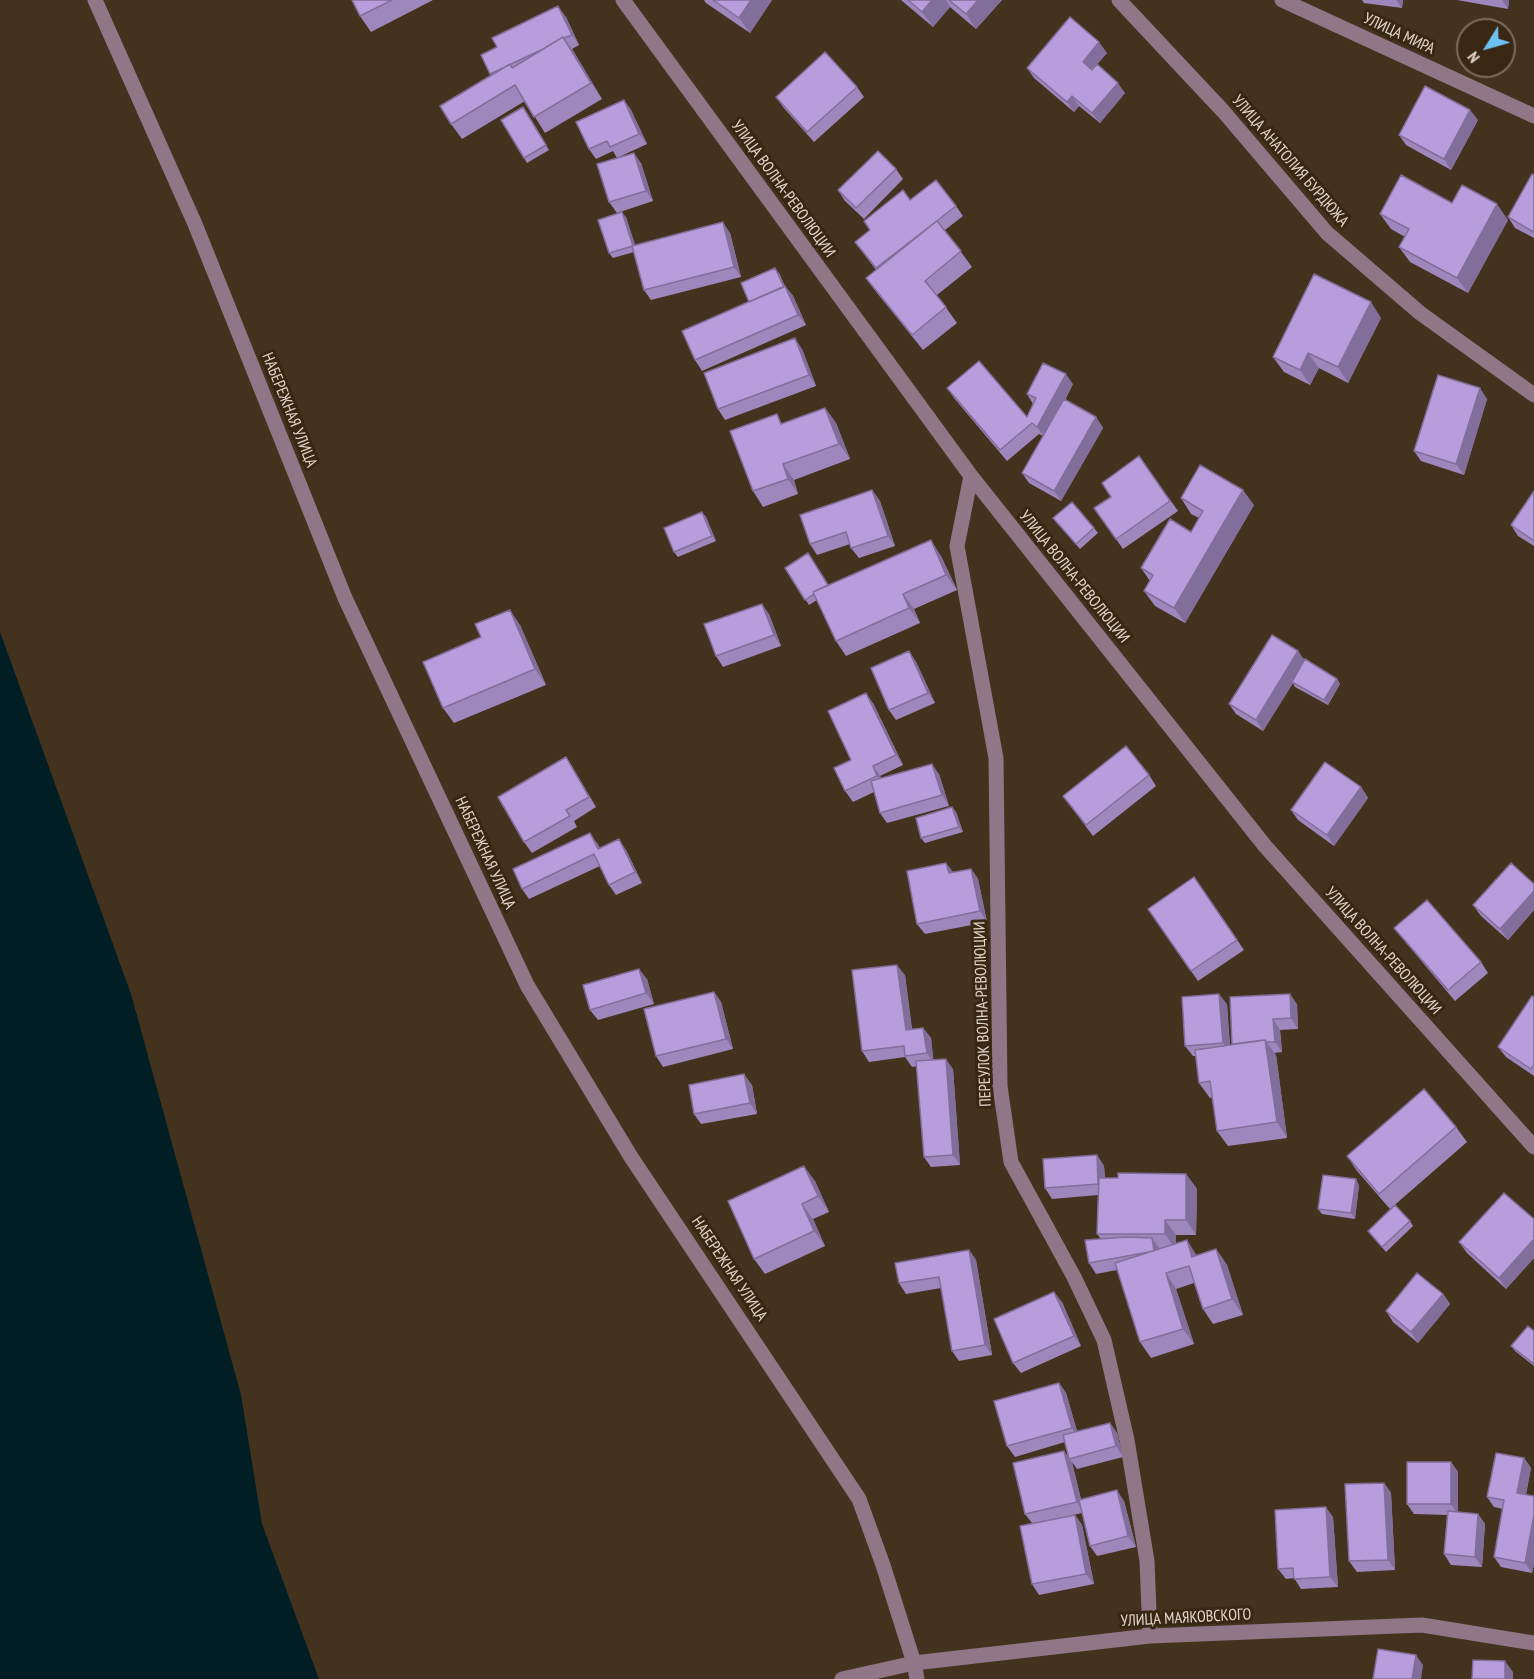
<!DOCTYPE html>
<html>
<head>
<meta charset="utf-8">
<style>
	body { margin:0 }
	#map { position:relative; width:1534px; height:1679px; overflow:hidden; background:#43321d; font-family:"PT Sans Narrow",sans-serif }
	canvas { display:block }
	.north { position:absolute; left:1456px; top:18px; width:60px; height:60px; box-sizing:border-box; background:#382813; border:2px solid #7b6d5c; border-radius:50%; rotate:233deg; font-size:16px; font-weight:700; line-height:24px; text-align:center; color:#e0d5c9 }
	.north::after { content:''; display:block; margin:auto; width:21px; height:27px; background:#6ec2f3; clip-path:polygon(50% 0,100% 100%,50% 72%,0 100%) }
</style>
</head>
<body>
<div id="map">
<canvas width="1534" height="1679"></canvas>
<div class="north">N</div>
</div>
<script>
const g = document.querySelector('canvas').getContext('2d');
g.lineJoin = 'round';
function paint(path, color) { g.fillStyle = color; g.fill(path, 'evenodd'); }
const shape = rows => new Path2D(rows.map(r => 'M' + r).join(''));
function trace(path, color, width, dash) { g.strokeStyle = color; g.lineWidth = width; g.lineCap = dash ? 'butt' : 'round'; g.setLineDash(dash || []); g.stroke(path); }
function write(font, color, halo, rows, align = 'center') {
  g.font = font + ' "PT Sans Narrow",sans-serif'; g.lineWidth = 6; g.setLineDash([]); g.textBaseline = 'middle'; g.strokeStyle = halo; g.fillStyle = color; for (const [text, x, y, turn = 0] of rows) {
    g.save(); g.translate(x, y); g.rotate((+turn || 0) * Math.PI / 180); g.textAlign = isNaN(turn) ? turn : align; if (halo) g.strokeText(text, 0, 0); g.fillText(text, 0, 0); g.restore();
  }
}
paint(shape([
	[0,632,131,994,241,1395,262,1524,319,1679,0,1679]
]), '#011e25');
trace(shape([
	[95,0,195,224,345,598,527,985,631,1157,859,1499,883,1565,914,1663,917,1679],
	[623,0,971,476,1265,846,1534,1147],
	[1119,0,1223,111,1327,233,1420,313,1534,395],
	[1282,0,1534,116],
	[971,476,957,546,996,758,1000,1086,1011,1162,1074,1277,1104,1340,1127,1440,1147,1561,1150,1636],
	[842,1679,914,1663,1150,1636,1422,1625,1534,1643]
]), '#917688', 15);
paint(shape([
	[352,0,433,0,371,32,360,16],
	[704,0,772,0,750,33,706,3],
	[901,0,1002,0,976,29,950,7,933,27],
	[1362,0,1403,0,1402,8,1364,3],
	[1457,0,1509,0,1508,9],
	[566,17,579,45,572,49,602,99,545,133,525,101,462,139,451,124,491,75,481,55],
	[1107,53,1093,69,1125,93,1100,123,1079,106,1074,112,1034,78,1027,68],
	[857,87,864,97,814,142,783,107,776,97],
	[624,100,631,110,647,144,617,158,613,151,596,159,589,149],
	[527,113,549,150,527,163,524,158],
	[1478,120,1451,170,1406,145,1399,135],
	[641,163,653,201,617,213,609,202],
	[896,169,903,179,864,219,845,201,838,190],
	[1534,175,1534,238,1515,228,1508,217],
	[910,200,956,206,963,216,945,230,972,267,937,295,957,323,923,350,877,293,866,278,876,270,855,242],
	[1452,203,1508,220,1468,293,1410,262,1399,247,1405,237,1391,229,1380,214],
	[626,217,635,245,730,233,741,277,651,300,644,290,634,252,613,258,609,253],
	[779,273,785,286,793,296,806,325,702,371,695,360,749,302],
	[1381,318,1348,383,1319,368,1310,385,1284,372,1273,357],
	[802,349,816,386,725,420,718,409],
	[1073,384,1065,400,1096,417,1103,428,1061,501,1029,483,1022,473,1043,436,1039,434,1007,461,954,398,947,388,1027,417,1033,404,1027,394],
	[1487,399,1464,475,1421,461,1414,451],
	[825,408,836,423,850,459,794,480,798,494,763,507,753,491,784,423],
	[1139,456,1178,511,1123,549,1094,508,1111,497],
	[872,490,880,501,895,546,859,558,851,548,850,544,817,555,810,544],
	[1534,491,1534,546,1518,536,1511,525],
	[1181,498,1254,505,1185,623,1155,606,1144,591,1150,581,1141,568,1191,532,1199,518,1191,514],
	[702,512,706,517,716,541,678,557,674,552],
	[1053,518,1094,528,1098,533,1080,549],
	[941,556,957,590,914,609,920,623,846,656,836,641,817,600,809,605,785,568,828,585],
	[769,614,781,646,723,667,716,656],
	[520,625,546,685,454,723,443,708],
	[909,651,916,662,935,703,896,720,889,710],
	[1304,660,1337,679,1340,684,1328,705,1295,687,1293,683,1263,731,1236,714,1229,704],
	[873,703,903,765,880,776,881,778,939,774,949,806,887,823,880,813,874,792,853,802,845,791,851,760],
	[566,757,573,768,596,807,574,821,577,827,532,853,524,842],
	[1149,775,1156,786,1093,836,1063,796],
	[1361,787,1368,798,1334,846,1298,820,1291,810],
	[952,807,956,812,963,832,925,843,921,838],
	[597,843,600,848,626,850,642,883,616,895,609,885,600,866,529,899,522,889],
	[971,869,978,879,987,922,925,934,917,924,953,872],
	[1194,877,1244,950,1198,981,1148,909],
	[1534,884,1534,910,1508,940,1481,916,1473,905],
	[1394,928,1481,962,1488,973,1455,1001,1402,938],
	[905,975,912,1029,923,1028,931,1038,933,1059,953,1069,960,1165,931,1167,924,1157,917,1066,912,1067,905,1057,869,1062,862,1051],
	[647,979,654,1004,598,1020,590,1010],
	[714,992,721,1002,733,1049,663,1067,656,1056],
	[1534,997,1534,1076,1506,1057,1498,1047],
	[1227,1004,1230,1045,1232,1045,1297,1004,1298,1029,1280,1030,1282,1052,1274,1053,1276,1055,1287,1138,1228,1146,1217,1131,1212,1098,1210,1098,1199,1083,1196,1056,1193,1056,1185,1046],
	[752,1085,757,1114,701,1124,694,1114],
	[1456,1127,1467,1142,1390,1209,1357,1171,1347,1156],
	[1097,1155,1104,1166,1105,1178,1118,1178,1186,1174,1197,1189,1196,1235,1176,1235,1176,1244,1197,1255,1216,1249,1227,1265,1243,1315,1213,1324,1203,1309,1194,1283,1176,1289,1194,1344,1151,1358,1140,1342,1117,1270,1096,1274,1089,1263,1101,1239,1097,1234,1098,1195,1052,1199,1045,1188],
	[815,1181,829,1212,813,1219,825,1246,765,1274,754,1259],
	[1359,1185,1355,1219,1322,1214,1318,1209],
	[1534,1219,1534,1258,1506,1289,1467,1253,1459,1242],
	[1410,1221,1413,1226,1386,1252,1368,1231],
	[969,1250,976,1260,992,1355,959,1361,952,1351,941,1288,906,1294,899,1283],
	[1443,1294,1450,1304,1418,1343,1393,1322,1386,1311],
	[1062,1302,1081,1346,1021,1373,1013,1363],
	[1534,1331,1534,1366,1515,1351,1511,1346],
	[1059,1383,1066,1393,1077,1431,1110,1423,1117,1433,1123,1457,1077,1469,1072,1462,1081,1499,1124,1501,1136,1547,1097,1556,1090,1546,1082,1513,1068,1516,1075,1515,1082,1525,1094,1584,1039,1595,1032,1584,1032,1523,1025,1514,1069,1458,1065,1442,1015,1457,1007,1446],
	[1524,1458,1531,1468,1526,1495,1534,1496,1534,1564,1532,1573,1501,1567,1494,1557,1503,1509,1494,1507,1487,1497],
	[1451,1462,1458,1472,1458,1512,1478,1514,1485,1524,1482,1567,1451,1565,1444,1554,1447,1515,1414,1514,1407,1504],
	[1384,1483,1391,1493,1395,1570,1357,1572,1349,1561],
	[1333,1517,1338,1587,1301,1589,1294,1578,1286,1579,1278,1569]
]), '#9e87bd');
paint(shape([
	[751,0,772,0,750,33,739,18],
	[932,0,946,0,950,7,933,27,922,12],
	[978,0,1002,0,976,29,966,14],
	[1396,0,1403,0,1402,8],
	[1502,0,1509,0,1508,9],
	[558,6,566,17,579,45,572,35],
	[563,37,574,52,602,99,591,83],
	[1099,42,1107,53,1090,72,1083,62],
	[1118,83,1125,93,1100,123,1092,113],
	[1072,96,1079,106,1074,112,1067,102],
	[624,100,631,110,647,144,639,134],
	[1470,110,1478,120,1451,170,1444,159],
	[634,153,641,163,653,201,646,191],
	[1497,204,1508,220,1468,293,1457,278],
	[622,212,626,217,637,251,633,246],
	[723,222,730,233,741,277,734,267],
	[775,268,779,273,788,294,785,289],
	[785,286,793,296,806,325,798,315],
	[1371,302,1381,318,1348,383,1338,367],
	[795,338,802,349,816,386,809,375],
	[1308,353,1319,368,1310,385,1300,370],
	[1066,374,1073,384,1044,437,1037,427],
	[1480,388,1487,399,1464,475,1456,464],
	[825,408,836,423,850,459,839,444],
	[1096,417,1103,428,1061,501,1054,491],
	[783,464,794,480,798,494,788,479],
	[872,490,880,501,895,546,888,536],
	[1243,490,1254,505,1185,623,1174,608],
	[702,512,706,517,716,541,712,536],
	[931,540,941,556,957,590,946,575],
	[903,594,914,609,920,623,909,608],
	[762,604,769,614,781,646,774,635],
	[510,610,520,625,546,685,535,669],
	[909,651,916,662,935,703,928,693],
	[1298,651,1306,662,1263,731,1256,720],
	[1337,679,1340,684,1328,705,1324,700],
	[866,693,873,703,903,765,896,755],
	[566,757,573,768,596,807,589,797],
	[932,764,939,774,949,806,942,795],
	[873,766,880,776,884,787,877,776],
	[1361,787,1368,798,1334,846,1327,835],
	[952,807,956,812,963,832,959,827],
	[590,833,597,843,605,860,598,849],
	[619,839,626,850,642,883,635,872],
	[946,863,954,873,949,873],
	[971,869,978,879,987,922,980,911],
	[1534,891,1534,910,1508,940,1500,929],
	[897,965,905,975,913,1040,906,1030],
	[639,969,647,979,654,1004,646,993],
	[714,992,721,1002,733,1049,726,1039],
	[1219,994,1227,1004,1230,1053,1223,1043],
	[1290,994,1297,1004,1298,1029,1291,1018],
	[1273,1019,1280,1030,1282,1052,1275,1042],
	[923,1028,931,1038,934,1064,927,1053],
	[1265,1040,1276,1055,1287,1138,1277,1122],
	[946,1059,953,1069,960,1165,953,1155],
	[744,1074,752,1085,757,1114,750,1103],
	[1097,1155,1104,1166,1106,1195,1098,1184],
	[804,1166,815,1181,829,1212,818,1196],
	[1186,1174,1197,1189,1196,1235,1186,1220],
	[1356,1179,1359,1185,1355,1219,1351,1213],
	[802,1204,813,1219,825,1246,814,1231],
	[1165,1220,1176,1235,1176,1250,1165,1234],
	[1152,1238,1160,1249,1154,1251],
	[1534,1239,1534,1258,1506,1289,1499,1278],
	[1187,1240,1197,1256,1192,1257],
	[1216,1249,1227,1265,1243,1315,1232,1299],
	[969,1250,976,1260,992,1355,985,1345],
	[1166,1273,1176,1289,1194,1344,1183,1329],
	[1054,1292,1062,1302,1081,1346,1074,1336],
	[1443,1294,1450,1304,1418,1343,1411,1332],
	[1059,1383,1066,1393,1079,1438,1072,1428],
	[1110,1423,1117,1433,1123,1457,1116,1446],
	[1064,1451,1072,1462,1084,1513,1077,1502],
	[1524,1458,1531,1468,1524,1503,1517,1493],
	[1451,1462,1458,1472,1458,1515,1451,1504],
	[1384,1483,1391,1493,1395,1570,1388,1560],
	[1117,1490,1124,1501,1136,1547,1128,1536],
	[1326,1507,1333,1517,1338,1587,1330,1577],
	[1478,1514,1485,1524,1482,1567,1475,1557],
	[1075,1515,1082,1525,1094,1584,1086,1574],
	[1534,1515,1534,1564,1532,1573,1525,1563],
	[1416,1655,1423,1665,1421,1679,1412,1679],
	[1505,1661,1513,1672,1513,1679,1505,1679]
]), '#816e9a');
const building = shape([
	[352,0,392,0,360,16,352,0],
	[713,0,751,0,739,18,713,0],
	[908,0,932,0,922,12,908,0],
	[949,0,978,0,966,14,949,0],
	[558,6,572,35,564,38,563,37,543,49,490,74,481,55,497,47,492,38,558,6],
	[1070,17,1099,42,1083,62,1092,70,1097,64,1118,83,1092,113,1072,96,1067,102,1027,68,1070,17],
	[563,37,591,83,534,117,515,85,451,124,440,106,510,64,512,68,563,37],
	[825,52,857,87,807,132,776,97,825,52],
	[1425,86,1470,110,1444,159,1399,135,1425,86],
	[624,100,639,134,610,147,607,141,589,149,576,122,624,100],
	[523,107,546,145,524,158,501,120,523,107],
	[878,151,896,169,856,208,838,190,878,151],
	[634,153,646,191,609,202,597,164,634,153],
	[1532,174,1534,175,1534,232,1508,217,1532,174],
	[1401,175,1452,203,1462,185,1497,204,1457,278,1399,247,1409,229,1380,214,1401,175],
	[936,180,956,206,876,268,855,242,870,230,864,221,903,190,910,200,936,180],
	[622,212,633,246,609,253,598,220,622,212],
	[937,221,961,251,925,281,946,307,912,335,866,278,937,221],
	[723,222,734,267,644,290,632,246,723,222],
	[775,268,784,287,749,302,741,283,775,268],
	[1314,274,1371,302,1338,367,1308,353,1300,370,1273,357,1314,274],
	[785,286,798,315,695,360,682,331,785,286],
	[795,338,809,375,718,409,704,373,795,338],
	[979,361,1027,417,1036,398,1027,394,1043,363,1066,374,1037,427,1032,423,1000,450,947,388,979,361],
	[1438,375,1480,388,1456,464,1414,451,1438,375],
	[1064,399,1096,417,1054,491,1022,473,1064,399],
	[825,408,839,444,783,464,788,479,753,491,730,431,777,414,781,424,825,408],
	[1139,456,1170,501,1116,539,1094,508,1111,497,1102,483,1139,456],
	[1200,465,1243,490,1174,608,1144,591,1153,575,1141,568,1170,519,1191,532,1203,511,1181,498,1200,465],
	[872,490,888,536,851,548,846,532,810,544,800,515,872,490],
	[1534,491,1534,541,1511,525,1534,491],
	[1072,502,1094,528,1076,544,1053,518,1072,502],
	[702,512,712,536,674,552,664,528,702,512],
	[931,540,946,575,903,594,909,608,836,641,813,592,931,540],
	[808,553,828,585,813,592,814,594,805,600,785,568,808,553],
	[762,604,774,635,716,656,704,624,762,604],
	[510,610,535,669,443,708,423,662,481,637,475,624,510,610],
	[1272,635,1298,651,1256,720,1229,704,1272,635],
	[909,651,928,693,889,710,871,668,909,651],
	[1305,659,1337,679,1324,700,1292,682,1305,659],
	[866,693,896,755,873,766,877,776,845,791,834,768,851,760,828,711,866,693],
	[1126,746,1149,775,1086,825,1063,796,1126,746],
	[566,757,589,797,566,810,570,816,524,842,498,797,566,757],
	[1325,762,1361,787,1327,835,1291,810,1325,762],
	[932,764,942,795,880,813,871,781,932,764],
	[952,807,959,827,921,838,916,818,952,807],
	[590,833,598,849,619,839,635,872,609,885,594,854,522,889,513,869,590,833],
	[946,863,949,873,971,869,980,911,917,924,907,871,946,863],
	[1511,863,1534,884,1534,891,1500,929,1473,905,1511,863],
	[1194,877,1237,940,1191,971,1148,909,1194,877],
	[1427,900,1481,962,1448,990,1394,928,1427,900],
	[897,965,906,1030,923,1028,927,1053,905,1056,904,1046,862,1051,852,970,897,965],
	[639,969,646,993,590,1010,583,985,639,969],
	[714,992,726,1039,656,1056,644,1009,714,992],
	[1219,994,1223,1043,1185,1046,1182,997,1219,994],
	[1290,994,1291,1018,1273,1019,1275,1042,1267,1042,1265,1040,1232,1044,1230,997,1290,994],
	[1532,996,1534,997,1534,1065,1531,1069,1498,1047,1532,996],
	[1265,1040,1277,1122,1217,1131,1210,1081,1199,1083,1195,1050,1265,1040],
	[946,1059,953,1155,924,1157,916,1061,946,1059],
	[744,1074,750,1103,694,1114,689,1085,744,1074],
	[1424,1089,1456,1127,1379,1194,1347,1156,1424,1089],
	[1097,1155,1098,1184,1045,1188,1043,1159,1097,1155],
	[804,1166,818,1196,802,1204,814,1231,754,1259,728,1201,804,1166],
	[1118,1173,1186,1174,1186,1220,1165,1220,1165,1234,1097,1234,1099,1178,1118,1178,1118,1173],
	[1323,1175,1356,1179,1351,1213,1318,1209,1323,1175],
	[1504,1193,1534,1219,1534,1239,1499,1278,1459,1242,1504,1193],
	[1395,1205,1410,1221,1382,1247,1368,1231,1395,1205],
	[1127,1237,1152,1238,1154,1251,1089,1263,1085,1240,1127,1237],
	[1187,1240,1192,1257,1216,1249,1232,1299,1203,1309,1189,1266,1166,1273,1183,1329,1140,1342,1115,1263,1187,1240],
	[969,1250,985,1345,952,1351,939,1277,899,1283,895,1263,969,1250],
	[1417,1273,1443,1294,1411,1332,1386,1311,1417,1273],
	[1054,1292,1074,1336,1013,1363,994,1319,1054,1292],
	[1528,1326,1534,1331,1534,1364,1511,1346,1528,1326],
	[1059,1383,1072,1428,1007,1446,994,1401,1059,1383],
	[1110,1423,1116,1446,1069,1459,1063,1435,1110,1423],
	[1064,1451,1077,1502,1025,1514,1013,1463,1064,1451],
	[1496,1453,1524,1458,1517,1493,1534,1496,1534,1515,1525,1563,1494,1557,1504,1500,1487,1497,1496,1453],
	[1407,1462,1451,1462,1451,1504,1407,1504,1407,1462],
	[1384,1483,1388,1560,1349,1561,1345,1484,1384,1483],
	[1117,1490,1128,1536,1090,1546,1079,1500,1117,1490],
	[1326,1507,1330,1577,1294,1579,1293,1568,1278,1569,1275,1510,1326,1507],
	[1448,1511,1478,1514,1475,1557,1444,1554,1448,1511],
	[1075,1515,1086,1574,1032,1584,1020,1526,1075,1515],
	[1378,1649,1416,1655,1412,1679,1373,1679,1378,1649],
	[1473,1660,1505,1661,1505,1679,1472,1679,1473,1660]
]);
paint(building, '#b89ddc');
trace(building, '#816e9a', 1.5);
write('16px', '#e0d5c9', '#382813', [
	["УЛИЦА МИРА",1399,34,25],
	["УЛИЦА АНАТОЛИЯ БУРДЮЖА",1290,161,49],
	["УЛИЦА ВОЛНА-РЕВОЛЮЦИИ",783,189,54],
	["НАБЕРЕЖНАЯ УЛИЦА",289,410,68],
	["УЛИЦА ВОЛНА-РЕВОЛЮЦИИ",1074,577,51],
	["НАБЕРЕЖНАЯ УЛИЦА",485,853,65],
	["УЛИЦА ВОЛНА-РЕВОЛЮЦИИ",1383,951,48],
	["ПЕРЕУЛОК ВОЛНА-РЕВОЛЮЦИИ",983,1014,-92],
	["НАБЕРЕЖНАЯ УЛИЦА",729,1269,56],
	["УЛИЦА МАЯКОВСКОГО",1186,1618,-3]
]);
</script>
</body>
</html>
